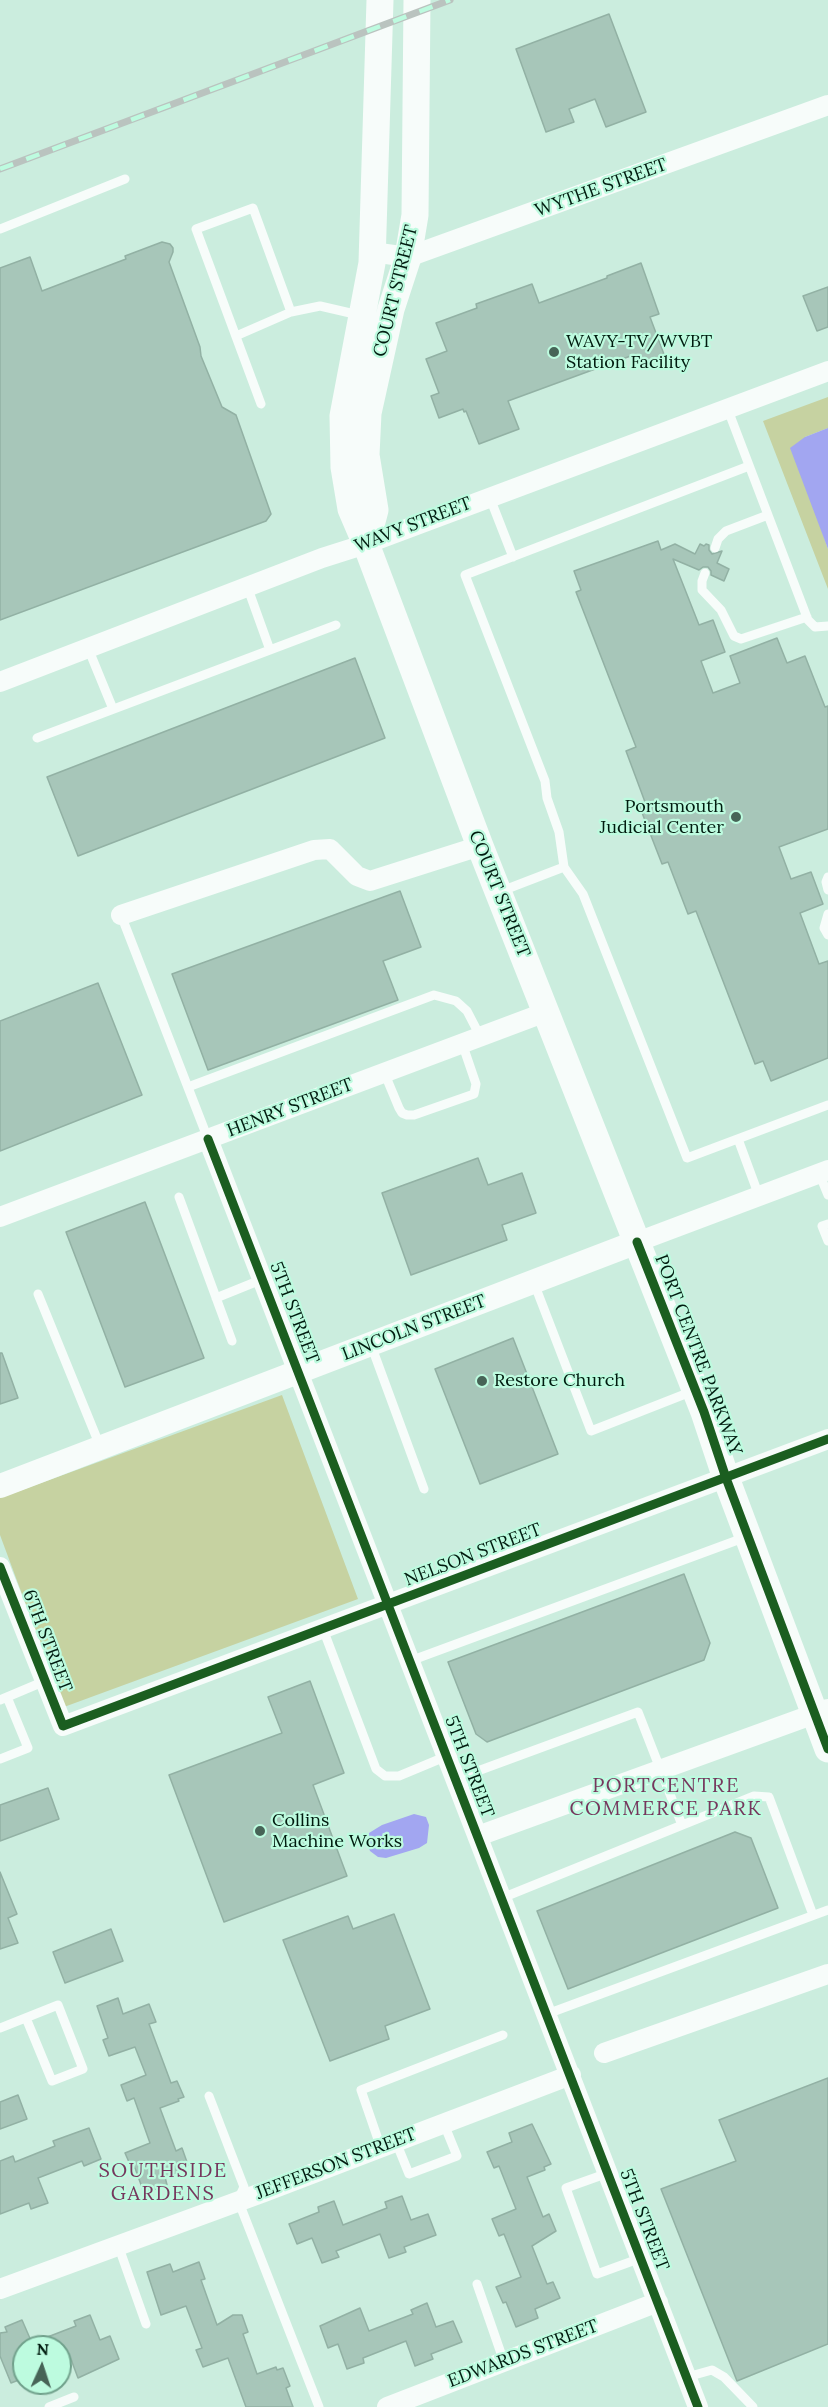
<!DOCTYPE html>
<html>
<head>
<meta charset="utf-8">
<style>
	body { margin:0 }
	#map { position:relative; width:828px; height:2407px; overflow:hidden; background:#cbedde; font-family:Lora,serif }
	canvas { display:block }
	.north { position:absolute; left:12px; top:2335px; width:60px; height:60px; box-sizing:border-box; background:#bdfbdf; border:2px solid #71a18c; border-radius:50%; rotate:3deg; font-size:16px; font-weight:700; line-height:24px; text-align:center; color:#001b0f }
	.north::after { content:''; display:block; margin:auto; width:21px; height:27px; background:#476457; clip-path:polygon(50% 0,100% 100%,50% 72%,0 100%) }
</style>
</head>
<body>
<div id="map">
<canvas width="828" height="2407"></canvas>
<div class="north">N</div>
</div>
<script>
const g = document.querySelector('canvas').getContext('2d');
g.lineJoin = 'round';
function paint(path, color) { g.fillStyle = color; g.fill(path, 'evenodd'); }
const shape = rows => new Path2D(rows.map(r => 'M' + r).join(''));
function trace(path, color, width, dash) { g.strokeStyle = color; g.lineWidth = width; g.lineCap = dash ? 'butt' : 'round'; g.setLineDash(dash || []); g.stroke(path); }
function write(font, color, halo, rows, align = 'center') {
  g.font = font + ' Lora,serif'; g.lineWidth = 4.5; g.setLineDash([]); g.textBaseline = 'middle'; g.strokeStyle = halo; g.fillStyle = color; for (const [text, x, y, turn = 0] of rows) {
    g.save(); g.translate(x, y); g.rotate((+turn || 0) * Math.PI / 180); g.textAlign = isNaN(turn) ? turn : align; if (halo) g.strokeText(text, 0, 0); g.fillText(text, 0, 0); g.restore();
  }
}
paint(shape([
	[828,397,828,428,805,437,812,502,828,549,828,589,763,421],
	[282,1395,358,1599,64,1707,0,1535,0,1498]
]), '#c6d2a1');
paint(shape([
	[828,428,828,549,790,448,805,437],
	[414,1814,426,1817,429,1825,427,1843,419,1848,386,1858,378,1857,370,1851,367,1843,369,1833,382,1825]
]), '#a2a6f1');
const building = shape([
	[609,14,646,112,606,127,595,99,569,109,574,122,546,132,516,49,609,14],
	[162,242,170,244,173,248,173,252,169,262,200,347,201,356,222,407,236,415,271,514,266,521,0,620,0,268,30,257,42,291,126,259,125,256,162,242],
	[641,263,659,314,650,317,665,357,640,366,636,354,508,401,519,429,479,444,466,411,464,412,463,409,439,418,431,396,439,393,426,359,447,351,436,323,477,308,476,304,532,284,539,303,607,278,607,276,641,263],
	[828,287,828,327,817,331,803,296,828,287],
	[658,541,661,550,675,544,695,554,700,544,704,546,706,544,709,545,709,550,712,554,722,551,717,563,729,569,724,581,711,575,711,571,708,567,703,567,699,570,673,559,699,625,713,620,725,652,701,661,713,693,740,683,730,656,777,638,787,663,805,656,825,707,828,706,828,829,779,847,791,879,811,872,823,904,800,913,819,964,828,961,828,1058,771,1081,763,1061,755,1064,696,911,688,914,668,862,662,864,639,805,645,802,626,751,636,747,576,592,581,590,574,571,658,541],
	[355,658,385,738,78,856,47,777,355,658],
	[400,891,421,947,383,961,398,1000,208,1070,172,974,400,891],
	[98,983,142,1095,0,1151,0,1021,98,983],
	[478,1158,488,1185,522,1173,536,1213,502,1225,507,1240,411,1275,382,1193,478,1158],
	[145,1202,204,1358,125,1387,66,1232,145,1202],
	[513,1338,558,1454,480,1484,435,1369,513,1338],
	[0,1353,2,1353,18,1398,0,1404,0,1353],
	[684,1574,710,1643,704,1660,487,1742,476,1734,448,1662,684,1574],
	[310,1681,344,1773,313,1785,347,1876,224,1922,169,1775,282,1733,268,1697,310,1681],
	[48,1788,59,1819,0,1841,0,1805,48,1788],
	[735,1832,751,1838,778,1908,568,1989,537,1911,735,1832],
	[0,1872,17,1914,8,1918,18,1943,0,1949,0,1872],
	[394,1914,430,2009,385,2026,389,2039,330,2061,283,1940,348,1916,353,1929,394,1914],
	[111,1929,123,1961,65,1983,53,1952,111,1929],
	[118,1998,123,2014,149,2004,156,2022,149,2024,171,2083,177,2081,184,2097,178,2099,179,2101,160,2108,176,2151,182,2148,188,2165,182,2167,184,2170,165,2177,167,2185,144,2193,135,2168,132,2169,125,2153,150,2143,134,2098,127,2101,121,2085,146,2075,135,2047,109,2056,103,2040,108,2038,97,2006,118,1998],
	[828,2078,828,2344,737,2381,661,2189,736,2161,719,2120,828,2078],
	[18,2095,27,2119,0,2129,0,2102,18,2095],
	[532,2124,551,2164,544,2167,545,2170,527,2177,543,2217,549,2214,556,2231,532,2246,547,2284,553,2282,560,2298,535,2309,538,2318,516,2327,506,2302,503,2303,496,2287,521,2277,504,2234,499,2236,492,2219,516,2209,499,2166,494,2168,487,2152,512,2142,509,2133,532,2124],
	[89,2128,101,2159,84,2166,82,2161,38,2178,48,2203,31,2209,29,2203,0,2214,0,2161,13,2156,15,2162,55,2146,53,2141,89,2128],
	[402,2196,411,2220,428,2214,436,2235,404,2247,406,2252,389,2258,380,2234,336,2251,339,2257,322,2263,312,2238,297,2244,289,2224,319,2212,318,2207,334,2201,343,2225,387,2208,385,2202,402,2196],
	[199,2262,205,2279,201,2280,217,2325,233,2315,242,2315,248,2332,243,2334,257,2374,276,2367,277,2370,283,2368,290,2386,286,2388,293,2407,246,2407,228,2358,203,2367,196,2350,202,2348,186,2306,161,2315,147,2272,170,2264,173,2272,199,2262],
	[427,2303,436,2327,453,2321,462,2342,431,2354,433,2359,415,2366,406,2341,363,2358,364,2363,347,2369,338,2344,328,2348,320,2326,360,2308,369,2331,413,2314,411,2310,427,2303],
	[90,2315,100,2340,110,2336,119,2359,78,2378,69,2354,60,2358,60,2347,24,2347,24,2378,11,2383,0,2356,0,2333,7,2332,5,2327,22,2320,32,2343,76,2326,74,2321,90,2315]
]);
paint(building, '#a7c6b9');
trace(building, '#92b1a4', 1.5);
trace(shape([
	[0,229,125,179],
	[236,336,291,312,320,306,359,315],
	[261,404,196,229,253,208,291,312],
	[728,410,808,620,815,627,828,626],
	[749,466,465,575,545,781,547,798,559,832,564,867,583,894,687,1158,828,1105],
	[490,498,513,557],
	[715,548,718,539,726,531,768,515],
	[705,573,702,581,702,590,721,610,734,636,741,639,807,617],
	[247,586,270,650],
	[88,648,113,709],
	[37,738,336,625],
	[828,877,826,882,828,890],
	[499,892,564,867],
	[828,914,824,928,828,935],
	[121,915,208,1139],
	[384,1072,399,1108,402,1113,407,1115,414,1115,474,1094,476,1084,462,1043],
	[188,1087,434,995,456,1001,467,1011,480,1036],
	[738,1139,759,1196],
	[819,1173,828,1195],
	[179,1197,232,1341],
	[828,1224,822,1226,828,1241],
	[534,1283,591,1431,693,1391],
	[38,1294,100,1446],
	[216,1298,263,1279],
	[371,1345,424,1489],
	[323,1629,376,1769,385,1776,399,1776,447,1756],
	[410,1661,746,1537],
	[0,1700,45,1681],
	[0,1759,28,1748,7,1697],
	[456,1779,638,1712,682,1825],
	[502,1898,754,1796,769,1797,813,1915],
	[547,2014,828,1910],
	[0,2028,58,2005,83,2069,52,2081,26,2018],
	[209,2096,244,2187,238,2200,319,2407],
	[396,2142,409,2174,457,2156,444,2124],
	[381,2148,361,2090,503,2035],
	[608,2173,566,2188,597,2274,641,2258],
	[118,2245,146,2324],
	[477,2284,504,2362],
	[687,2377,712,2370,724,2377,753,2407],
	[49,2407,74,2397]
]), '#f7fcfa', 9);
trace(shape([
	[372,252,408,257,828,105],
	[0,682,322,558,366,544,828,371],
	[121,915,314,850,330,849,357,876,370,881,480,846],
	[208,1139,698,2407],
	[0,1217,546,1012],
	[637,1242,828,1170],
	[0,1567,63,1726,828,1439],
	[478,1836,828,1709],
	[604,2053,828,1974],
	[0,2289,264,2192,571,2075],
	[387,2407,658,2302]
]), '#f7fcfa', 20);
trace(shape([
	[0,1486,637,1242]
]), '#f7fcfa', 24);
trace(shape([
	[380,0,372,263,343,416,344,467,351,509,366,544,480,846,704,1412,726,1478,828,1749],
	[366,544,375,510,366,455,368,413,391,309,408,257,415,215,417,0]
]), '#f7fcfa', 27);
const rail = shape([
	[0,169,450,0]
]);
trace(rail, '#bac3bf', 7);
trace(rail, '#bdfbdf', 4.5, [14]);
trace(shape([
	[208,1139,698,2407],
	[637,1242,704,1412,726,1478,828,1749],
	[0,1567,63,1726,828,1439]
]), '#1b5e20', 9);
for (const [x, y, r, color] of [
	[554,352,6,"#476457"],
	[736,817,6,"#476457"],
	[482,1381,6,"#476457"],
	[260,1831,6,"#476457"]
]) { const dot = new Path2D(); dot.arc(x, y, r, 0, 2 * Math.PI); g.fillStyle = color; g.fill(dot); trace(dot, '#bdfbdf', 2); }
write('18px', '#001b0f', '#bdfbdf', [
	["WYTHE STREET",601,188,-20],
	["COURT STREET",396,291,-76],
	["WAVY STREET",413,525,-21],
	["COURT STREET",499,894,68],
	["HENRY STREET",290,1108,-21],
	["5TH STREET",294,1313,69],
	["LINCOLN STREET",414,1328,-21],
	["PORT CENTRE PARKWAY",698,1355,69],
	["NELSON STREET",473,1555,-21],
	["6TH STREET",47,1641,69],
	["5TH STREET",469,1767,69],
	["JEFFERSON STREET",336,2164,-21],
	["5TH STREET",644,2220,69],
	["EDWARDS STREET",523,2354,-21]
]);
write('18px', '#001b0f', '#bdfbdf', [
	["WAVY-TV/WVBT",566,342],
	["Station Facility",566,363],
	["Portsmouth",724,807,"right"],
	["Judicial Center",724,828,"right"],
	["Restore Church",494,1381],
	["Collins",272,1821],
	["Machine Works",272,1842]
], 'left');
g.letterSpacing = '1.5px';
write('20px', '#76375d', '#bdfbdf', [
	["PORTCENTRE",666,1786],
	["COMMERCE PARK",666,1809],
	["SOUTHSIDE",163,2171],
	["GARDENS",163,2194]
]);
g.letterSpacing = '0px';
</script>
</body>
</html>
